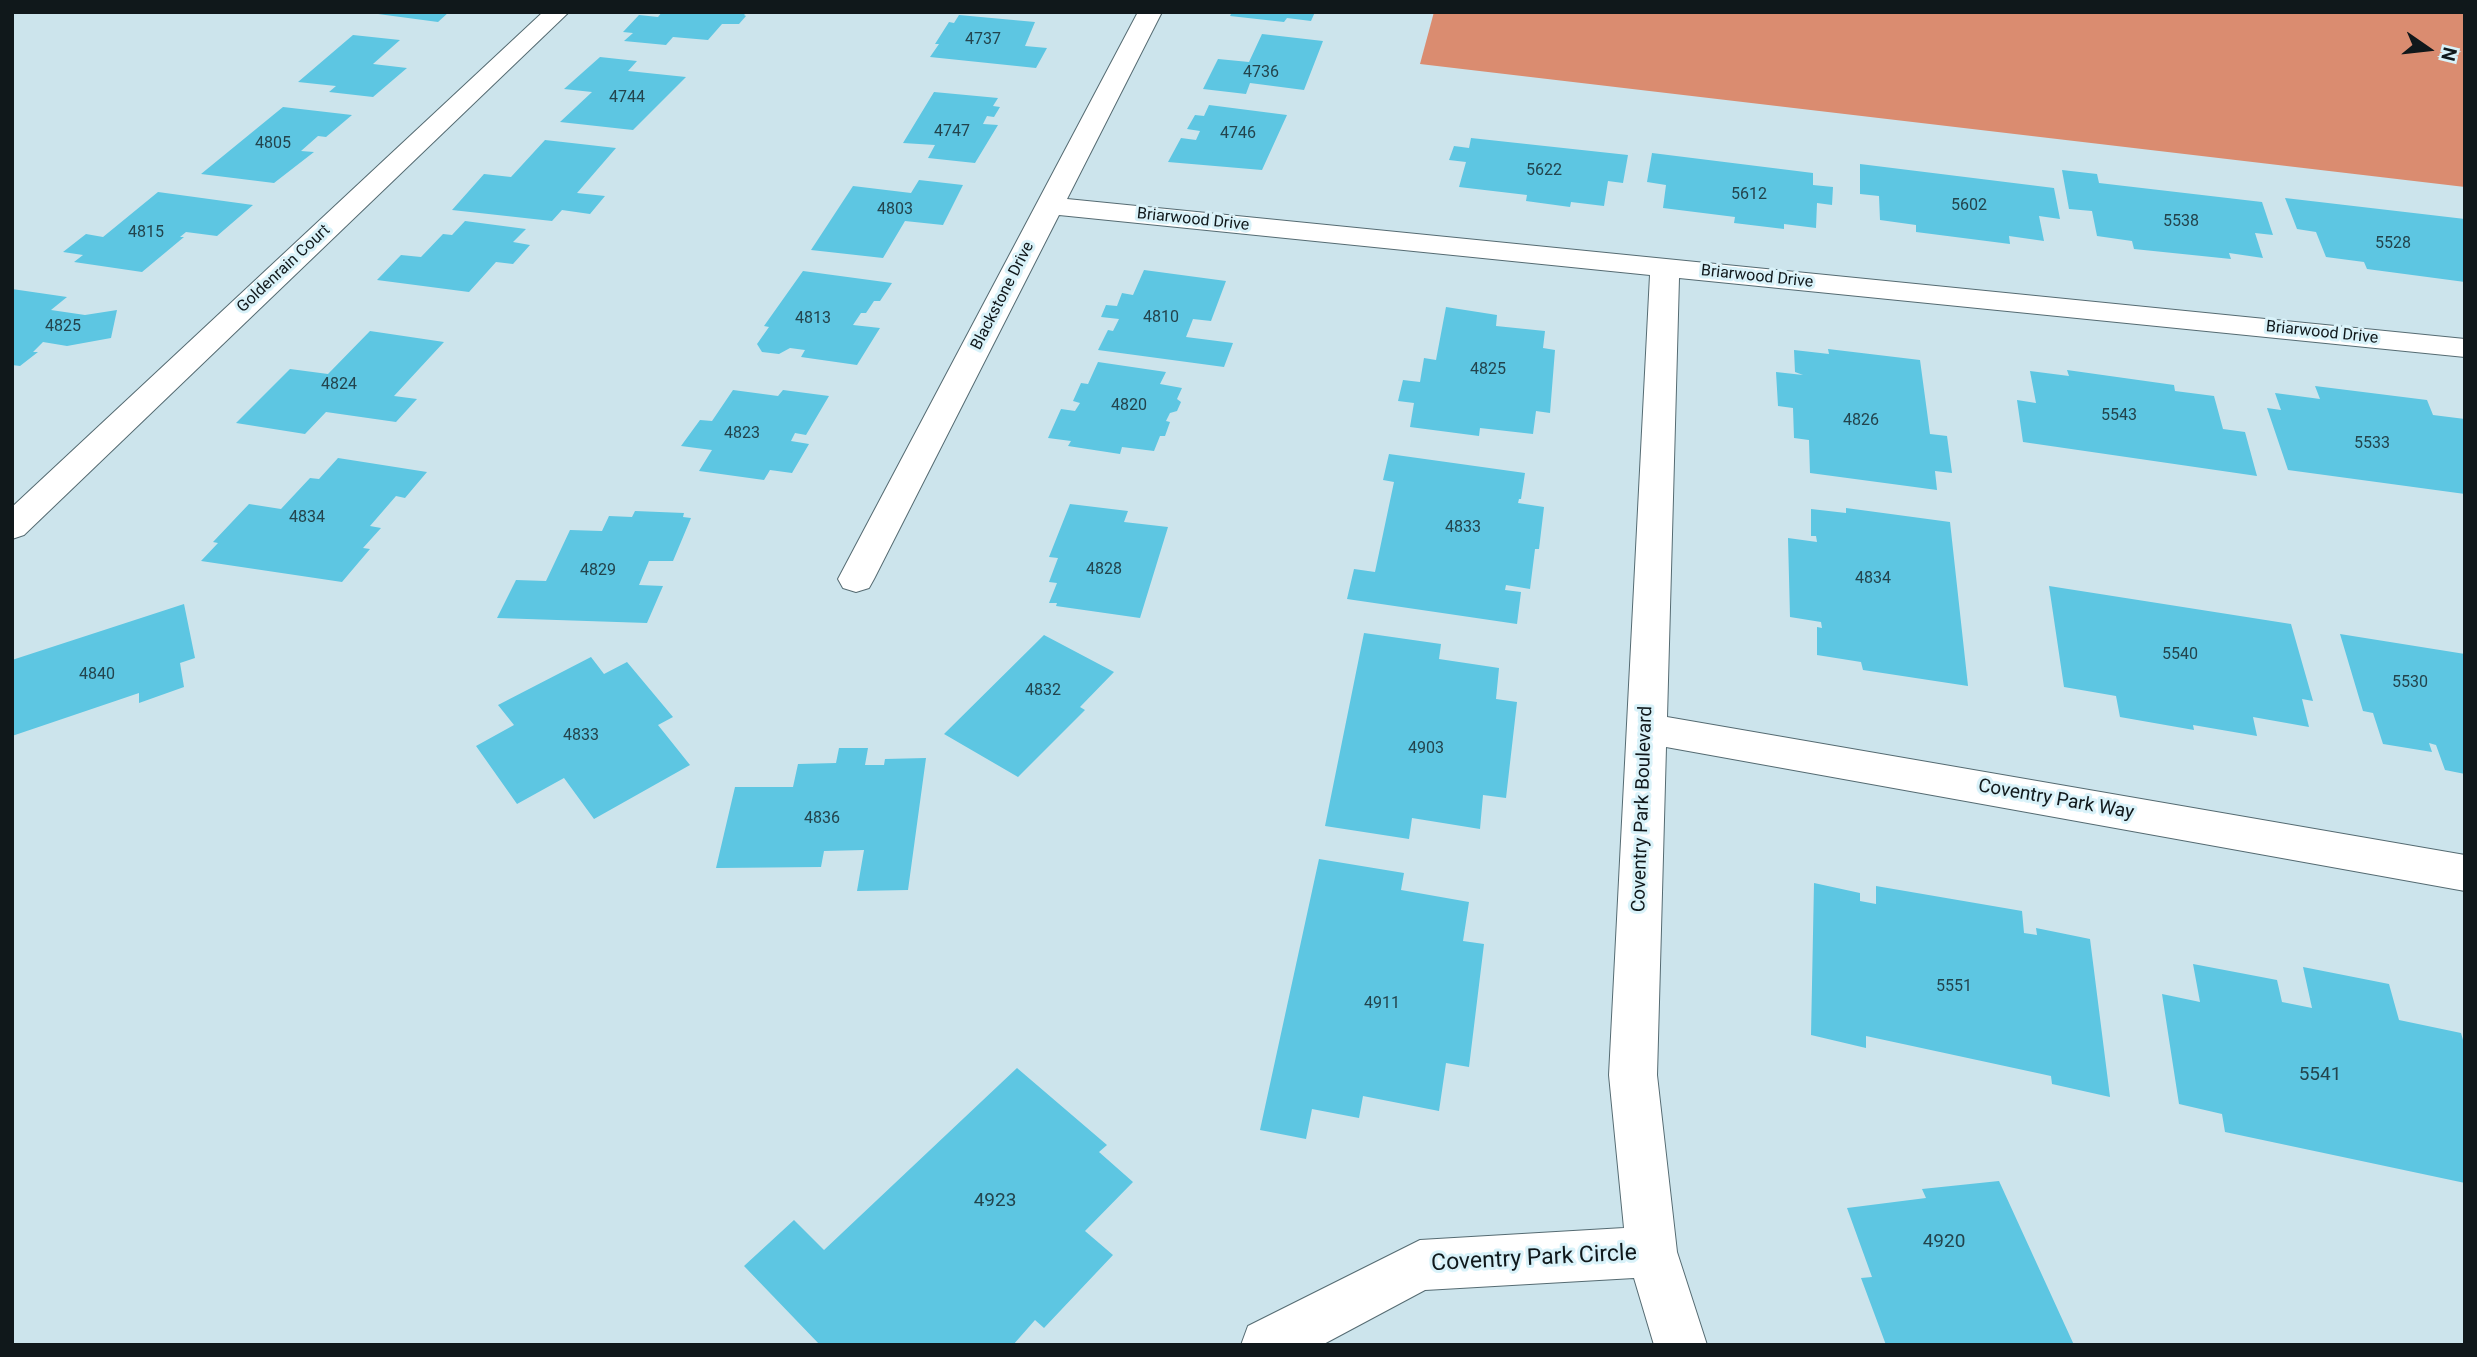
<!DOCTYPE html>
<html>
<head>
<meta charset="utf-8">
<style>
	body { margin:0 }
	#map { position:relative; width:2477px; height:1357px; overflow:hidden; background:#cce4ec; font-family:Roboto,sans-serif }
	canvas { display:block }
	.frame { position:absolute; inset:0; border:14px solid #10181b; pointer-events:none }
	.north { position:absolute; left:2393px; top:14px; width:70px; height:70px; -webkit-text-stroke:5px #d9f2f9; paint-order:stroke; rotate:104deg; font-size:19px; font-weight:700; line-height:28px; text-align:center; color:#10181b }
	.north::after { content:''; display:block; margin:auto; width:24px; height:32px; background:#10181b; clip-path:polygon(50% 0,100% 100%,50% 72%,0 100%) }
</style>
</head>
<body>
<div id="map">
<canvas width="2477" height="1357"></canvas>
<div class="frame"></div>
<div class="north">N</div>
</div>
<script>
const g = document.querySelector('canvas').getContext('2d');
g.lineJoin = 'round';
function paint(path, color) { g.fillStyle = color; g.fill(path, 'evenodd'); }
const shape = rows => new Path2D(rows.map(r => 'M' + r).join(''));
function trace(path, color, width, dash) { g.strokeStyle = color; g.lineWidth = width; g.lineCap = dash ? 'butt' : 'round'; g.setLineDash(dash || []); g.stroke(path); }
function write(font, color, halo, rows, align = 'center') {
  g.font = font + ' Roboto,sans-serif'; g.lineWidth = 6; g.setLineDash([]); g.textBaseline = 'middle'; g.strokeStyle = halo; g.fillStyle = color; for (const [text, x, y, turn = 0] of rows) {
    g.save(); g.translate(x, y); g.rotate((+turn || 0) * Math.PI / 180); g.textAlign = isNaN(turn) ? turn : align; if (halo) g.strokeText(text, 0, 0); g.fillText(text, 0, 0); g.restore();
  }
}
paint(shape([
	[1434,12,2465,12,2465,187,1420,64]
]), '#da8c70');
paint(shape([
	[363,12,449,12,438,22],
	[662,12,740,12,746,13,744,15,746,16,739,24,722,24,708,40,673,37,666,45,624,41,633,33,623,32,639,15,658,17],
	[1232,12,1315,12,1311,21,1287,18,1284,22,1230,16],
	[959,15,1035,22,1025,46,1047,48,1036,68,930,57,939,44,935,44,949,22,954,23],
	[1262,34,1323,41,1304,90,1250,83,1246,94,1203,89,1218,59,1249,62],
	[353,35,400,40,373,64,407,68,373,97,329,92,336,86,298,82],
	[600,57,637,61,628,71,686,77,633,130,560,122,592,92,564,89],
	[934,92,998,98,993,106,1000,107,994,117,987,116,983,124,998,125,975,163,928,158,935,145,903,143],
	[1209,105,1287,115,1262,170,1168,162,1181,138,1196,140,1200,131,1187,129,1195,115,1204,116],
	[283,107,352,115,326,137,318,136,301,151,314,152,274,183,201,174],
	[1471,138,1628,155,1623,183,1608,181,1604,206,1571,202,1570,207,1526,201,1527,195,1459,187,1466,162,1449,160,1454,146,1469,148],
	[545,140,616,148,577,193,605,196,590,214,562,210,552,221,452,210,484,174,511,177],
	[1652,153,1813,173,1813,185,1833,187,1832,205,1817,203,1816,228,1784,224,1784,229,1734,223,1735,217,1663,208,1666,185,1647,182],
	[1860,164,2054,188,2060,219,2039,216,2044,241,2009,236,2010,244,1916,232,1916,225,1880,220,1879,196,1860,194],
	[2062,170,2097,174,2099,183,2262,202,2273,235,2255,233,2263,258,2229,253,2231,259,2134,249,2132,241,2097,236,2092,211,2069,209],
	[919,180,963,185,943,225,905,221,883,258,811,250,853,186,911,193],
	[158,192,253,205,217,236,186,232,180,237,184,237,142,272,74,262,83,255,63,252,86,234,103,237],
	[2285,198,2465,219,2465,282,2367,269,2364,262,2326,257,2316,232,2297,229],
	[465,221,526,229,513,242,530,245,513,264,496,262,469,292,377,280,401,255,421,257,443,234,452,235],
	[1144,270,1226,281,1211,321,1193,319,1186,337,1233,343,1224,367,1098,350,1108,330,1113,331,1119,319,1101,317,1106,305,1117,306,1122,293,1133,295],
	[803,271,892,283,880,301,874,301,866,313,861,313,853,325,880,328,857,365,801,357,805,350,790,348,779,354,762,352,757,344,769,327,764,326],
	[12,289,67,297,51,310,85,315,117,310,111,338,67,346,43,342,33,352,38,352,20,366,12,365],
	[1446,307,1497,315,1496,326,1545,331,1543,348,1555,350,1550,413,1536,411,1533,434,1480,428,1479,436,1410,427,1414,403,1398,401,1403,380,1420,382,1424,358,1436,360],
	[370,331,444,342,394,396,417,399,396,422,326,412,305,434,236,423,290,369,328,374],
	[1828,349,1920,360,1930,434,1947,436,1952,473,1935,471,1937,490,1810,473,1809,440,1794,438,1793,408,1778,406,1776,372,1803,375,1795,372,1794,350,1829,354],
	[1098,362,1166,372,1160,384,1182,388,1177,399,1181,402,1177,411,1170,413,1166,421,1170,422,1165,436,1160,436,1154,451,1122,447,1120,454,1068,446,1071,441,1048,438,1061,409,1075,411,1080,403,1073,401,1081,383,1088,384],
	[2067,370,2174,385,2175,391,2214,396,2223,429,2245,432,2257,476,2023,442,2017,400,2036,403,2030,371,2069,376],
	[2315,386,2427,400,2433,415,2465,419,2465,494,2288,470,2267,408,2281,410,2275,393,2320,399],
	[733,390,778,396,783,390,829,396,806,435,795,433,791,441,809,444,792,473,770,470,764,480,699,471,712,450,681,446,700,420,712,421],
	[1389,454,1525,473,1521,499,1519,499,1518,503,1544,507,1539,549,1535,549,1530,589,1506,585,1505,590,1521,592,1517,624,1347,599,1354,569,1375,572,1394,482,1383,480],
	[338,458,427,472,405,498,396,496,370,526,381,528,363,548,370,549,342,582,201,561,218,543,213,542,249,504,281,509,310,478,319,479],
	[1070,504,1128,511,1124,522,1168,527,1140,618,1056,606,1057,603,1049,603,1057,583,1049,582,1058,558,1049,557],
	[1846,508,1950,522,1968,686,1863,670,1861,662,1817,655,1817,627,1822,628,1821,622,1790,617,1788,538,1817,542,1816,536,1811,536,1811,509,1846,513],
	[635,511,684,513,683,517,691,518,673,561,649,561,639,585,663,586,647,623,497,618,516,580,546,581,570,530,602,531,609,516,632,517],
	[2049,586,2291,624,2313,701,2302,699,2309,727,2253,717,2257,736,2193,725,2194,730,2120,717,2116,696,2064,687],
	[184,604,195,658,180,663,184,687,139,703,139,693,12,736,12,660],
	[1364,633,1441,644,1439,659,1499,668,1496,699,1517,702,1506,798,1483,795,1480,829,1412,818,1409,839,1325,826],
	[2340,634,2465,654,2465,774,2445,770,2436,745,2429,743,2432,752,2383,744,2373,713,2363,711],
	[1044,635,1114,672,1080,707,1085,710,1018,777,944,734],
	[591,657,604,674,627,662,673,717,658,725,690,765,594,819,564,778,517,804,476,746,514,725,498,705],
	[839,748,868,748,865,765,884,765,885,759,926,758,908,890,857,891,864,850,824,851,821,867,716,868,735,787,793,787,798,764,836,763],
	[1319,859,1404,873,1401,890,1469,902,1463,941,1484,944,1469,1067,1446,1063,1439,1111,1363,1096,1359,1118,1312,1109,1306,1139,1260,1130],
	[1814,883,1860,893,1860,901,1876,904,1876,886,2022,911,2024,933,2037,935,2036,928,2090,939,2110,1097,2052,1084,2051,1076,1866,1036,1866,1048,1811,1035],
	[2193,964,2277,980,2282,1002,2312,1008,2303,967,2389,984,2399,1020,2461,1033,2465,1047,2465,1183,2225,1132,2222,1114,2179,1104,2162,994,2200,1002],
	[1017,1068,1107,1145,1099,1152,1133,1182,1085,1231,1113,1255,1044,1328,1035,1320,1013,1345,820,1345,744,1266,794,1220,824,1250],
	[1999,1181,2074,1345,1886,1345,1861,1278,1872,1277,1847,1208,1926,1198,1922,1189]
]), '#5dc6e2');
const street = shape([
	[543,12,569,12,24,535,12,539,12,507,543,12],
	[1138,12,1162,12,1067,199,2465,339,2465,357,1679,278,1667,717,2465,855,2465,891,1666,747,1657,1075,1677,1252,1707,1345,1654,1345,1634,1278,1425,1290,1322,1345,1241,1345,1248,1326,1420,1240,1624,1228,1609,1075,1650,275,1059,215,874,579,869,588,856,592,843,588,838,579,1138,12]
]);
trace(street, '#556b72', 2);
paint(street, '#fff');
write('16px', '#23444d', null, [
	["4737",983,40],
	["4736",1261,73],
	["4744",627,98],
	["4747",952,132],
	["4746",1238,134],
	["4805",273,144],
	["5622",1544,171],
	["5612",1749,195],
	["5602",1969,206],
	["4803",895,210],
	["5538",2181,222],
	["4815",146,233],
	["5528",2393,244],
	["4810",1161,318],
	["4813",813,319],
	["4825",63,327],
	["4825",1488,370],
	["4824",339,385],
	["4820",1129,406],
	["5543",2119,416],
	["4826",1861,421],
	["4823",742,434],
	["5533",2372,444],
	["4834",307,518],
	["4833",1463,528],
	["4828",1104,570],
	["4829",598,571],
	["4834",1873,579],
	["5540",2180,655],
	["4840",97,675],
	["5530",2410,683],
	["4832",1043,691],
	["4833",581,736],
	["4903",1426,749],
	["4836",822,819],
	["5551",1954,987],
	["4911",1382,1004]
]);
write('16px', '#10181b', '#d9f2f9', [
	["Briarwood Drive",1193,220,6],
	["Goldenrain Court",284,269,-43],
	["Briarwood Drive",1757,277,6],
	["Blackstone Drive",1003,296,-63],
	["Briarwood Drive",2322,333,6]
]);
write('19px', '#10181b', '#d9f2f9', [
	["Coventry Park Way",2056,800,10],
	["Coventry Park Boulevard",1643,809,-88]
]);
write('19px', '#23444d', null, [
	["5541",2320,1075],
	["4923",995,1201],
	["4920",1944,1242]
]);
write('23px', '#10181b', '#d9f2f9', [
	["Coventry Park Circle",1534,1259,-3]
]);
</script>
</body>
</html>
